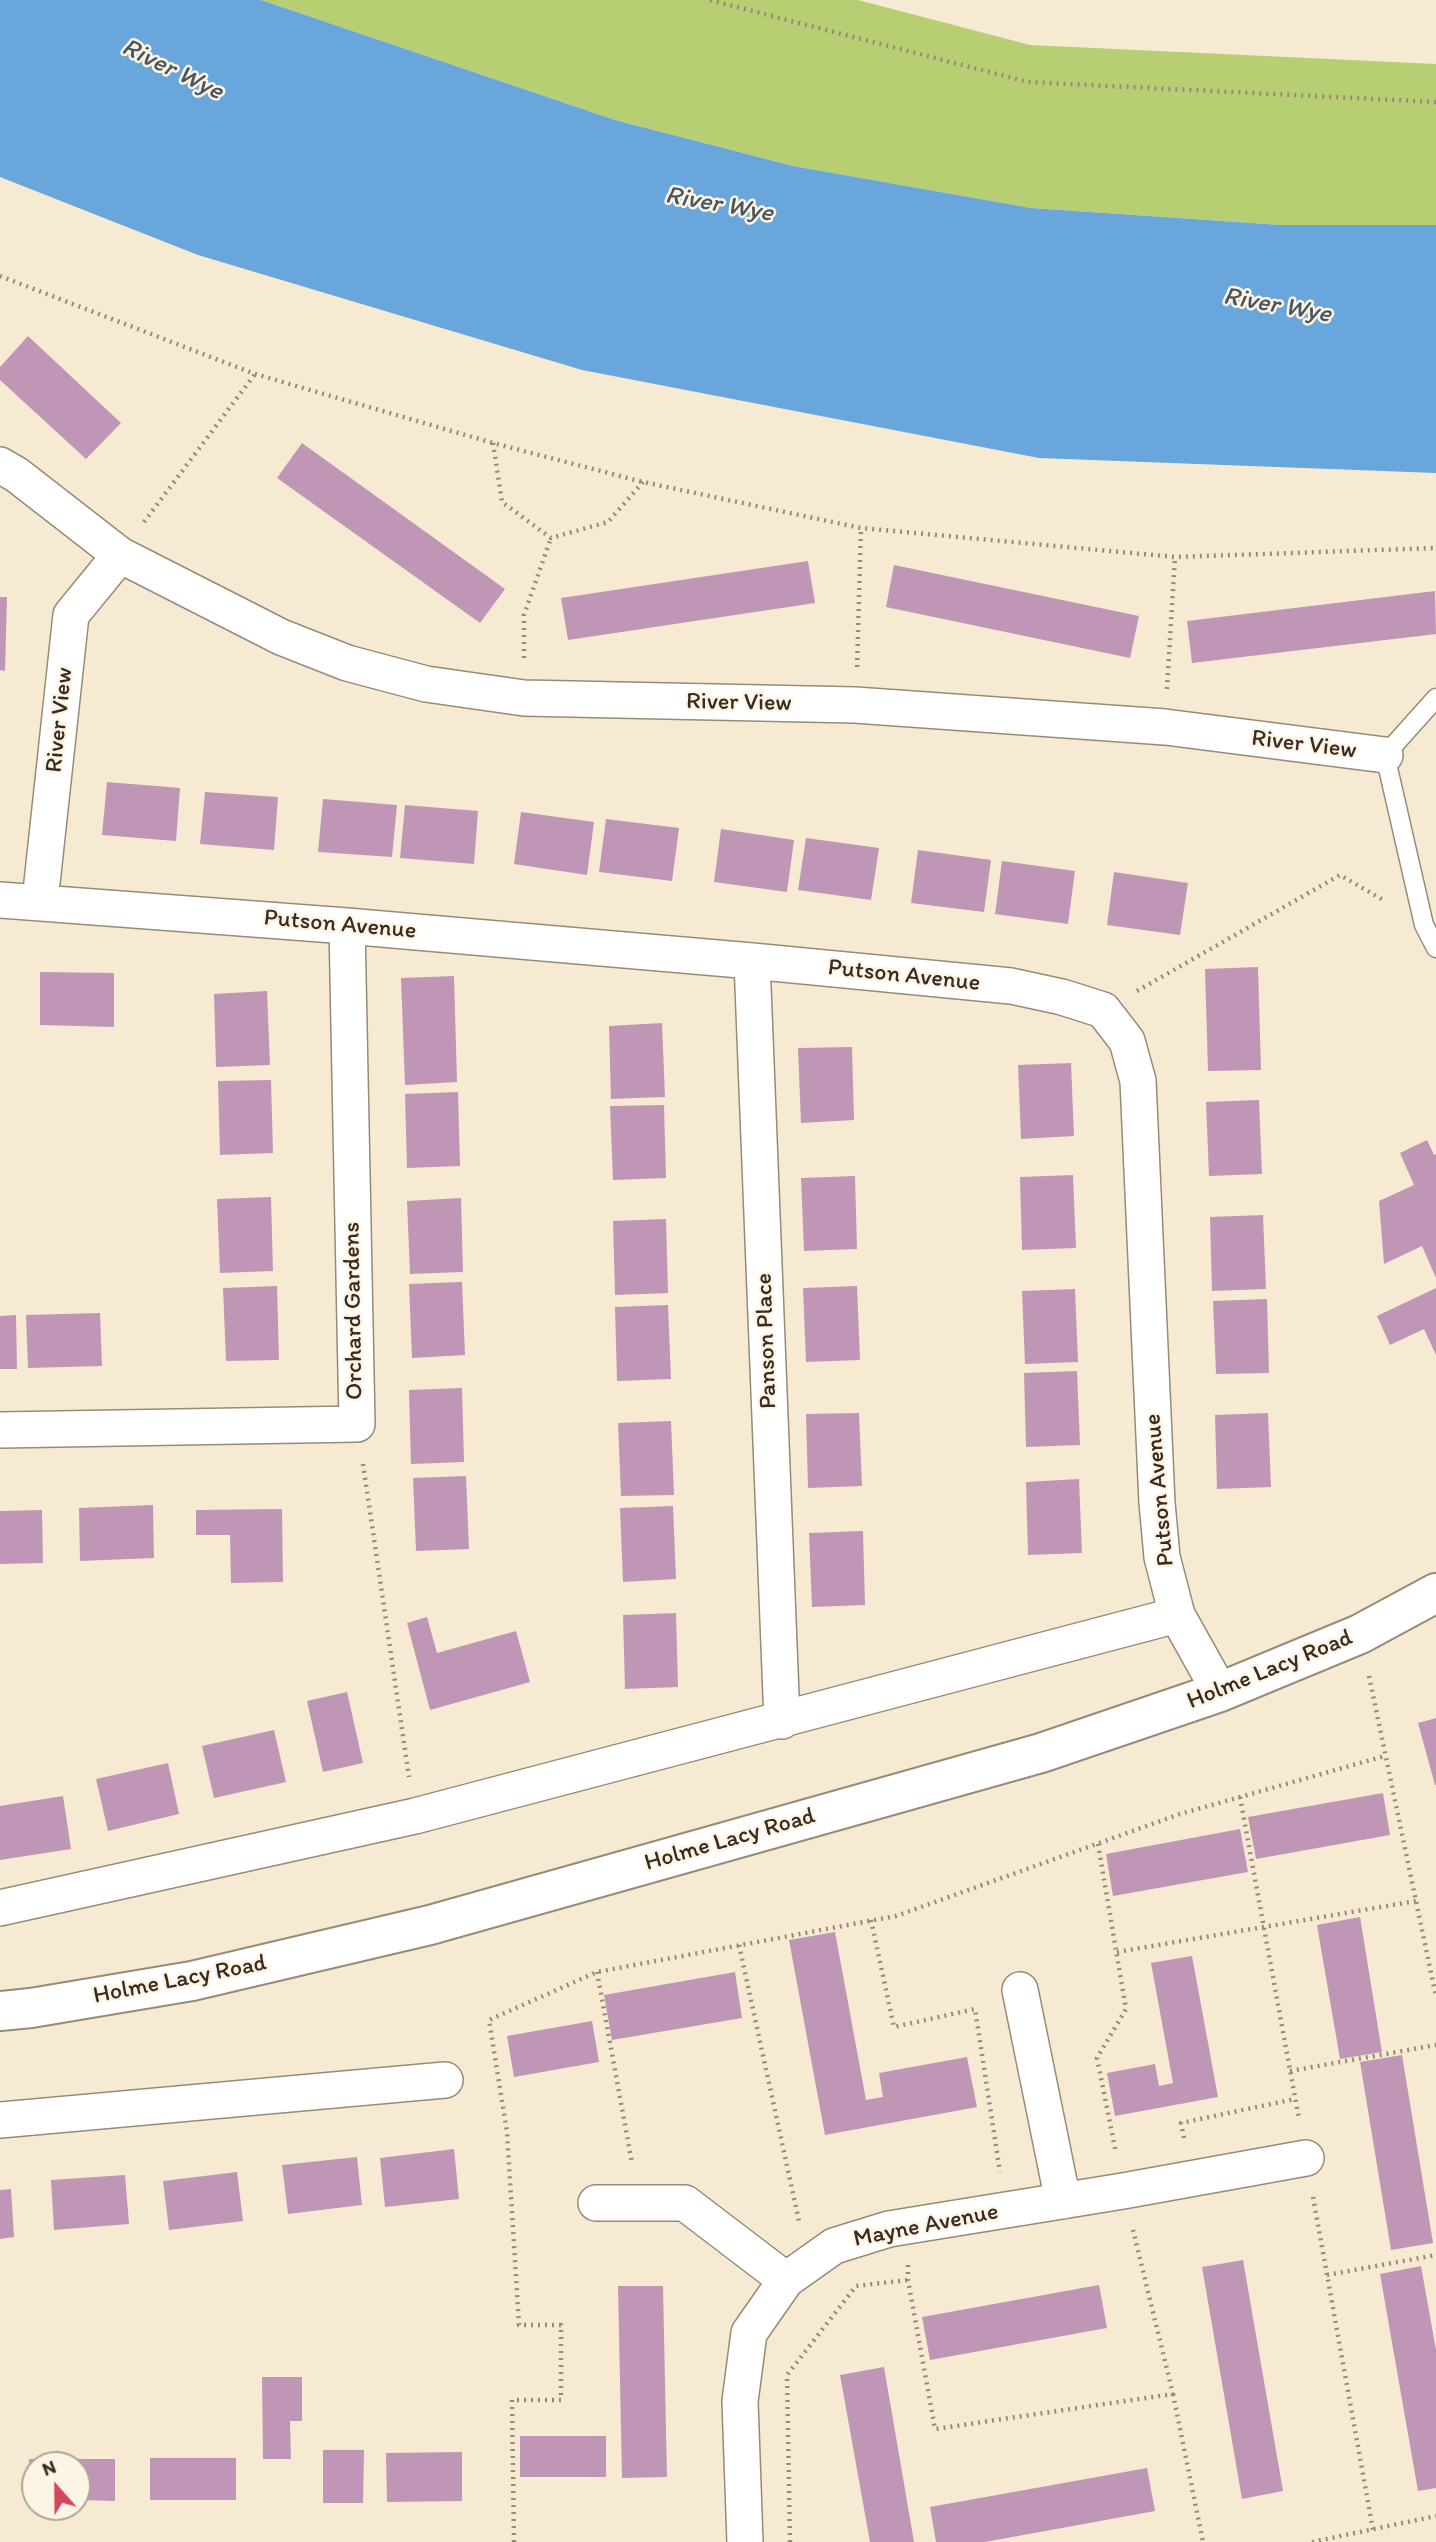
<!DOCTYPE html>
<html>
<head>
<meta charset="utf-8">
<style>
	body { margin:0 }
	#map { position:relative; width:1436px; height:2542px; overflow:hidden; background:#f7ead2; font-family:Itim,sans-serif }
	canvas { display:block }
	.north { position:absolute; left:21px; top:2451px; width:70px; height:70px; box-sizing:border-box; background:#fcf5e5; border:2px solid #afa495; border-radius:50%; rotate:339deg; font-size:19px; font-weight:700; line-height:28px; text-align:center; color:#3b2a1e }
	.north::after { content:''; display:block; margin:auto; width:24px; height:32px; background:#d1495b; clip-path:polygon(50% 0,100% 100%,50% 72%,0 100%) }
</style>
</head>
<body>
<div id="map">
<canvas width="1436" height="2542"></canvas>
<div class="north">N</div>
</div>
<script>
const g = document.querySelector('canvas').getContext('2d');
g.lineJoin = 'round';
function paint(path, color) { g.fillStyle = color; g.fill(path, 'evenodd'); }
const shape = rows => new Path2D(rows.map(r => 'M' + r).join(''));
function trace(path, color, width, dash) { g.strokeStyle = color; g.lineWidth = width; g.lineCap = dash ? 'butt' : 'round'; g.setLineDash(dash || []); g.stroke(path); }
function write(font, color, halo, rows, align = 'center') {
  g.font = font + ' Itim,sans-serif'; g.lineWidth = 5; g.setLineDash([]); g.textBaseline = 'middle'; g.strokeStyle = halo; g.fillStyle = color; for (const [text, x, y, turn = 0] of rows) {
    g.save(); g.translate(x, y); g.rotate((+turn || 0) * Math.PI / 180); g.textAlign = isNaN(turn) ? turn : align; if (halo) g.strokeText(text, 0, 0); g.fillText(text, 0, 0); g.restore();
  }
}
paint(shape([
	[261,0,858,0,1030,45,1436,64,1436,225,1281,225,1031,208,793,166,615,120]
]), '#b7ce73');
paint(shape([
	[0,0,261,0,615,120,793,166,1031,208,1281,225,1436,225,1436,473,1039,458,582,370,198,255,0,177]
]), '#69a6db');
paint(shape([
	[28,336,121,423,86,459,0,380,0,367],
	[302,443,505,589,480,623,277,478],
	[808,561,815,603,568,640,561,598],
	[894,565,1139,616,1130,658,886,607],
	[1435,591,1436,634,1192,663,1187,621],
	[0,597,7,597,5,671,0,670],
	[107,782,180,788,176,841,102,835],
	[205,792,278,797,274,850,200,844],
	[323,799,397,805,392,857,318,852],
	[405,805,478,811,474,864,400,858],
	[521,812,594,822,587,875,514,864],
	[606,819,679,828,672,881,599,872],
	[721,829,794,840,787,892,714,882],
	[806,838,879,848,871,900,798,890],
	[918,850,991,860,984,912,911,903],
	[1002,861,1075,871,1068,924,995,914],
	[1114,872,1188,883,1180,935,1107,925],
	[1258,967,1261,1070,1208,1071,1205,969],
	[40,972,114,973,114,1027,40,1025],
	[454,976,457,1082,405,1085,401,978],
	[267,991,270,1065,216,1067,214,994],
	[662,1023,665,1097,611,1099,609,1026],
	[852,1047,854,1120,801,1123,798,1048],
	[1071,1063,1074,1136,1021,1139,1018,1065],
	[271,1080,273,1153,220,1155,218,1081],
	[458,1092,460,1166,407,1168,405,1094],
	[1259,1100,1262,1174,1209,1176,1206,1102],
	[664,1105,666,1178,613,1180,610,1106],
	[1427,1140,1434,1155,1436,1154,1436,1278,1422,1246,1384,1264,1379,1201,1414,1185,1400,1153],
	[1073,1175,1076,1248,1022,1250,1020,1177],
	[855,1176,857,1249,804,1251,801,1178],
	[271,1197,273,1271,220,1273,217,1199],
	[461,1198,463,1272,410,1274,407,1201],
	[1263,1215,1266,1289,1212,1291,1210,1217],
	[666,1219,668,1293,615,1295,613,1221],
	[462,1282,465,1355,412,1358,409,1284],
	[277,1286,279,1360,226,1361,223,1288],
	[857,1286,860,1360,806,1362,803,1288],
	[1436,1288,1436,1355,1424,1329,1390,1345,1377,1316],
	[1075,1289,1078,1362,1025,1364,1022,1291],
	[1267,1299,1269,1373,1216,1374,1213,1301],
	[668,1305,671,1379,617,1381,615,1307],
	[100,1313,102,1366,28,1368,26,1315],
	[16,1315,17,1369,0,1369,0,1316],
	[1077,1371,1080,1445,1026,1447,1024,1373],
	[462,1388,464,1462,411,1464,409,1390],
	[859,1413,862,1486,808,1488,806,1414],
	[1268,1413,1271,1487,1217,1489,1215,1415],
	[671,1421,674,1495,621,1496,618,1423],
	[466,1476,469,1549,416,1551,413,1478],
	[1079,1479,1082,1553,1028,1555,1026,1482],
	[153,1505,154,1558,80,1561,79,1508],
	[673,1506,676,1579,623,1582,620,1508],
	[282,1509,283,1582,231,1583,230,1535,196,1535,196,1510],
	[42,1510,43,1563,0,1564,0,1511],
	[863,1531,865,1605,812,1607,809,1533],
	[676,1613,678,1687,625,1689,623,1615],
	[427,1617,437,1653,516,1631,530,1682,430,1710,407,1623],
	[347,1692,363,1763,323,1772,307,1701],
	[1436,1718,1436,1785,1435,1785,1418,1723],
	[274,1730,286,1782,214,1798,202,1746],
	[168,1763,179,1814,108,1831,96,1779],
	[1383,1793,1390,1835,1256,1859,1248,1817],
	[63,1796,71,1849,0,1860,0,1806],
	[1240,1829,1248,1872,1113,1896,1106,1854],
	[1360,1917,1382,2052,1340,2059,1317,1925],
	[835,1932,866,2100,883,2097,879,2073,967,2057,977,2107,825,2135,789,1940],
	[1192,1956,1218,2097,1115,2116,1107,2073,1155,2064,1159,2086,1173,2083,1151,1963],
	[735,1972,742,2018,612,2040,604,1995],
	[592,2021,599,2062,514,2077,507,2036],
	[1402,2055,1433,2243,1391,2250,1360,2062],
	[454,2149,459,2199,385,2207,380,2158],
	[357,2157,362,2205,288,2214,282,2165],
	[237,2172,243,2221,169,2230,163,2181],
	[125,2175,129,2224,54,2230,51,2180],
	[11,2189,14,2237,0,2239,0,2190],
	[1243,2260,1283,2491,1242,2499,1202,2267],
	[1421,2266,1436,2350,1436,2488,1418,2491,1380,2274],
	[1099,2285,1107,2328,930,2360,922,2317],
	[618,2286,663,2286,667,2477,622,2478],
	[884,2367,914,2542,870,2542,840,2375],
	[262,2377,302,2377,302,2421,290,2421,291,2459,263,2459],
	[520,2436,606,2436,606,2477,520,2477],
	[323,2450,364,2450,363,2503,323,2503],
	[462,2452,462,2501,387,2502,386,2453],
	[150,2458,236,2458,236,2500,150,2500],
	[29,2459,115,2459,115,2501,77,2500,77,2465,35,2465,35,2500,28,2500],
	[1147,2468,1155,2511,985,2542,936,2542,930,2507]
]), '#c096b7');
const lane = shape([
	[1436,698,1385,755,1424,925,1436,948]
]);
const street = shape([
	[0,465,17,475,120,555,281,637,347,663,426,684,524,698,855,705,1165,727,1385,755],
	[0,900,347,926,752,961,1011,986,1062,997,1103,1010,1127,1041,1138,1081,1157,1503,1162,1557,1177,1615,1220,1692],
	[40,901,71,615,120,555],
	[752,961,782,1721],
	[0,1430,357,1424,347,926],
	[0,1908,415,1816,1177,1615],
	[1020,1990,1063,2201],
	[0,2120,445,2080],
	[596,2203,685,2203,786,2280],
	[745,2542,740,2401,749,2333,786,2280,834,2246,889,2229,1123,2191,1306,2158]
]);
const secondary = shape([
	[0,2011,31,2008,192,1981,430,1925,1041,1753,1220,1692,1360,1634,1436,1593]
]);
trace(lane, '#998a78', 21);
trace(street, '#998a78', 38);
trace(secondary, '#998a78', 42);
trace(shape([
	[710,0,1028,82,1436,102],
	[0,276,255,374,493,443,643,482,861,528,1175,557,1436,548],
	[493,443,502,502,551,538,608,522,643,482],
	[144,522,255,374],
	[524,658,524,615,551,538],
	[857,667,861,528],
	[1167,689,1175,557],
	[1137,991,1340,875,1385,901],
	[363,1464,409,1777],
	[1369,1676,1436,1997],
	[1240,1797,1299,2119],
	[1098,1844,1126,2009,1097,2058,1116,2153],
	[871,1920,894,2027,975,2009,1000,2172],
	[739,1945,799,2221],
	[1117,1952,1416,1901],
	[597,1972,632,2163],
	[1290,2071,1436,2045],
	[1184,2138,1181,2123,1295,2099],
	[1313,2197,1373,2530],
	[908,2265,908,2280,935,2429,1173,2394,1133,2230],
	[1327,2275,1436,2255],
	[1173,2394,1203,2542],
	[514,2542,512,2400,561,2400,561,2325,519,2325,507,2132,489,2020,597,1972,896,1916,1180,1814,1385,1756],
	[790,2542,787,2375,856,2286,908,2280],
	[1312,2542,1436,2516]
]), '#998a78', 4.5, [2, 5]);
trace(lane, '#fff', 18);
trace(street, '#fff', 35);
trace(secondary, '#fff', 38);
write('24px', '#3b2a1e', '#fcf5e5', [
	["River View",739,703,1],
	["River View",60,720,-84],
	["River View",1304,745,7],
	["Putson Avenue",340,925,5],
	["Putson Avenue",904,976,6],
	["Orchard Gardens",354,1311,-91],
	["Panson Place",767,1341,-92],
	["Putson Avenue",1160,1490,-95],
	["Holme Lacy Road",1270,1670,-22],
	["Holme Lacy Road",730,1840,-16],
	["Holme Lacy Road",180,1980,-11],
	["Mayne Avenue",926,2226,-11]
]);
write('italic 26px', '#4b5560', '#fcf5e5', [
	["River Wye",172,70,26],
	["River Wye",719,205,10],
	["River Wye",1277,306,10]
]);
</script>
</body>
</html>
